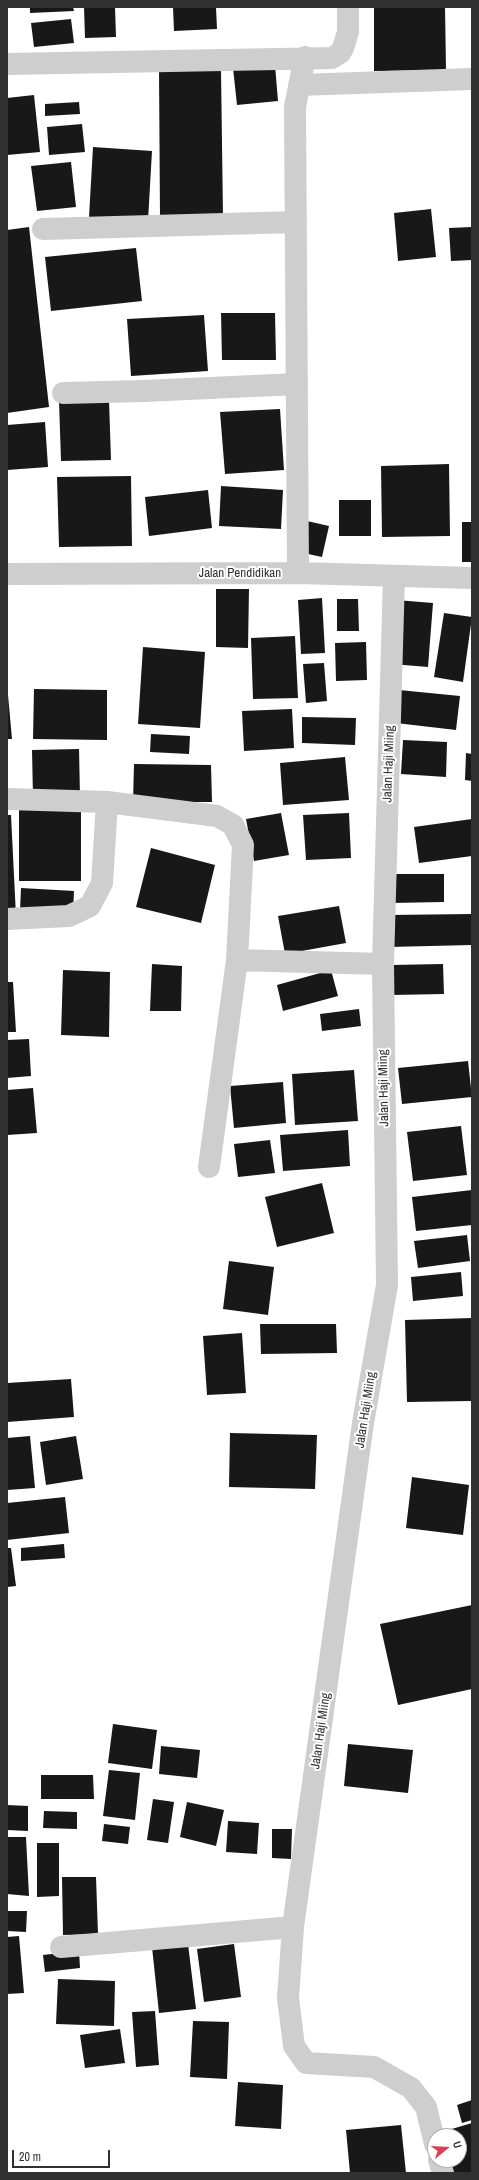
<!DOCTYPE html>
<html>
<head>
<meta charset="utf-8">
<style>
	body { margin:0 }
	#map { position:relative; width:479px; height:2180px; overflow:hidden; background:#fff; font-family:"Archivo Narrow",sans-serif }
	canvas { display:block }
	.frame { position:absolute; inset:0; border:8px solid #313131; pointer-events:none }
	.north { position:absolute; left:427px; top:2128px; width:40px; height:40px; box-sizing:border-box; background:#fff; border:1px solid #adadad; border-radius:50%; rotate:72deg; font-size:11px; font-weight:700; line-height:16px; text-align:center; color:#313131 }
	.north::after { content:''; display:block; margin:auto; width:14px; height:18px; background:#dc3e55; clip-path:polygon(50% 0,100% 100%,50% 72%,0 100%) }
	.scale { position:absolute; left:12px; top:2150px; width:98px; height:18px; box-sizing:border-box; border:2px solid #313131; border-top:0; padding-left:5px; font-size:12px; line-height:14px; white-space:nowrap; color:#313131; -webkit-text-stroke:3px #fff; paint-order:stroke }
</style>
</head>
<body>
<div id="map">
<canvas width="479" height="2180"></canvas>
<div class="frame"></div>
<div class="north">U</div>
<div class="scale">20 m</div>
</div>
<script>
const g = document.querySelector('canvas').getContext('2d');
g.lineJoin = 'round';
function paint(path, color) { g.fillStyle = color; g.fill(path, 'evenodd'); }
const shape = rows => new Path2D(rows.map(r => 'M' + r).join(''));
function trace(path, color, width, dash) { g.strokeStyle = color; g.lineWidth = width; g.lineCap = dash ? 'butt' : 'round'; g.setLineDash(dash || []); g.stroke(path); }
function write(font, color, halo, rows, align = 'center') {
  g.font = font + ' "Archivo Narrow",sans-serif'; g.lineWidth = 4; g.setLineDash([]); g.textBaseline = 'middle'; g.strokeStyle = halo; g.fillStyle = color; for (const [text, x, y, turn = 0] of rows) {
    g.save(); g.translate(x, y); g.rotate((+turn || 0) * Math.PI / 180); g.textAlign = isNaN(turn) ? turn : align; if (halo) g.strokeText(text, 0, 0); g.fillText(text, 0, 0); g.restore();
  }
}
paint(shape([
	[30,7,73,7,74,11,30,13],
	[84,7,115,7,116,37,85,38],
	[173,7,216,7,217,29,174,31],
	[445,7,446,70,374,71,374,8],
	[71,19,74,43,34,47,31,23],
	[275,65,278,101,237,105,233,68],
	[159,70,221,70,223,217,160,218],
	[34,95,40,152,7,155,7,98],
	[79,102,80,114,45,116,45,104],
	[82,124,85,152,49,155,47,127],
	[93,147,152,151,148,221,89,217],
	[71,162,76,207,37,211,31,166],
	[431,209,436,257,398,261,394,213],
	[29,227,49,407,7,413,7,230],
	[472,227,472,260,451,261,449,228],
	[136,248,142,301,51,311,45,257],
	[221,313,275,313,276,360,222,360],
	[204,315,208,371,131,376,127,319],
	[109,400,111,460,61,461,59,401],
	[280,409,284,470,225,474,220,412],
	[45,422,48,467,7,470,7,425],
	[449,464,450,536,382,537,381,466],
	[131,476,132,546,59,547,57,477],
	[221,486,283,490,281,529,219,526],
	[208,490,212,528,149,536,145,497],
	[339,500,371,500,371,536,339,536],
	[307,521,329,526,322,557,299,552],
	[462,522,472,522,472,562,462,562],
	[216,589,249,589,248,648,216,647],
	[322,598,325,653,301,654,298,600],
	[337,599,358,599,359,631,337,631],
	[396,600,433,603,428,667,392,664],
	[444,613,472,617,463,682,434,677],
	[295,636,298,698,253,699,251,638],
	[366,642,367,680,336,681,335,643],
	[143,647,205,652,200,728,138,724],
	[324,663,327,701,306,703,303,664],
	[7,684,12,739,7,739],
	[34,689,107,690,107,740,33,739],
	[399,690,460,696,456,730,396,723],
	[292,709,294,748,244,751,242,711],
	[302,717,356,718,355,745,302,743],
	[151,734,190,736,189,754,150,752],
	[403,740,447,742,446,777,401,774],
	[79,749,80,796,33,797,32,750],
	[466,753,472,754,472,781,465,780],
	[345,757,349,800,283,805,280,763],
	[134,764,211,765,212,802,133,802],
	[19,809,81,810,81,881,19,881],
	[281,813,289,855,254,861,246,819],
	[349,813,351,858,306,860,303,815],
	[7,815,11,815,16,916,7,917],
	[472,819,472,856,419,863,414,827],
	[151,848,215,865,201,923,136,907],
	[389,874,444,874,444,902,390,903],
	[21,888,74,891,73,913,20,911],
	[339,906,346,943,285,954,278,916],
	[472,914,472,945,389,947,388,915],
	[152,964,182,966,181,1011,150,1011],
	[443,964,444,994,392,995,391,965],
	[63,970,110,972,109,1037,61,1035],
	[331,970,338,996,283,1011,277,985],
	[7,982,13,982,16,1032,7,1032],
	[359,1009,361,1026,322,1031,320,1014],
	[29,1039,31,1076,7,1078,7,1040],
	[468,1061,472,1097,402,1104,398,1068],
	[354,1070,358,1121,295,1125,292,1074],
	[283,1082,286,1123,234,1128,230,1086],
	[33,1088,37,1133,7,1135,7,1090],
	[461,1126,467,1175,413,1181,407,1132],
	[348,1130,350,1166,283,1171,280,1135],
	[270,1140,275,1173,238,1177,234,1144],
	[322,1183,334,1233,277,1247,265,1197],
	[472,1190,472,1225,416,1231,412,1197],
	[467,1235,470,1261,418,1268,414,1241],
	[229,1261,274,1267,268,1315,223,1309],
	[461,1272,463,1296,413,1301,411,1277],
	[472,1318,472,1401,407,1402,405,1320],
	[260,1324,336,1324,337,1353,261,1354],
	[242,1333,246,1393,207,1395,203,1336],
	[71,1379,74,1417,7,1422,7,1383],
	[230,1433,317,1435,315,1489,229,1487],
	[30,1436,35,1488,7,1490,7,1438],
	[76,1436,83,1479,46,1485,40,1442],
	[412,1477,469,1485,463,1535,406,1528],
	[65,1497,69,1533,7,1540,7,1503],
	[64,1544,65,1558,21,1561,21,1548],
	[7,1548,11,1548,16,1586,7,1587],
	[472,1605,472,1689,398,1705,380,1624],
	[113,1724,157,1730,152,1769,108,1763],
	[348,1744,413,1750,408,1793,344,1786],
	[161,1746,200,1750,197,1778,159,1774],
	[109,1770,140,1773,135,1820,103,1816],
	[41,1775,93,1775,94,1799,41,1799],
	[153,1799,174,1802,168,1843,147,1840],
	[187,1802,224,1810,216,1846,180,1837],
	[7,1805,28,1806,28,1831,7,1830],
	[44,1811,77,1812,77,1829,43,1828],
	[228,1821,259,1823,257,1854,226,1852],
	[104,1824,130,1827,128,1844,102,1841],
	[272,1829,292,1829,291,1859,272,1858],
	[7,1837,26,1837,29,1896,7,1894],
	[37,1843,59,1843,59,1896,37,1897],
	[62,1877,96,1877,98,1934,63,1935],
	[7,1911,27,1911,26,1932,7,1931],
	[19,1936,24,1993,7,1994,7,1937],
	[188,1944,196,2009,159,2013,152,1947],
	[234,1944,241,1997,204,2002,197,1949],
	[79,1951,80,1968,45,1972,43,1955],
	[58,1979,115,1981,114,2026,56,2024],
	[155,2011,159,2065,136,2067,132,2012],
	[193,2021,229,2022,227,2079,190,2077],
	[120,2029,125,2063,85,2068,80,2035],
	[238,2082,283,2085,281,2129,235,2126],
	[472,2100,472,2120,462,2123,457,2105],
	[472,2123,472,2173,449,2173,445,2160,459,2160,459,2136,439,2136,438,2133],
	[401,2125,406,2173,350,2173,346,2130]
]), '#181818');
trace(shape([
	[7,64,332,58,340,53,343,48,348,32,348,7],
	[299,85,472,79],
	[43,229,296,222],
	[63,393,144,391,297,384],
	[298,573,295,107,305,57],
	[7,574,298,573,472,578],
	[394,576,383,964,387,1285,363,1423,293,1927,288,1998,294,2046,306,2063,374,2067,411,2088,426,2107,435,2144],
	[7,799,107,802,217,816,233,825,243,845,237,960,209,1167],
	[7,919,69,916,90,906,102,883,107,802],
	[237,960,383,964],
	[61,1947,293,1927],
	[439,2160,443,2173]
]), '#cecece', 22);
write('13px', '#313131', '#fff', [
	["Jalan Pendidikan",240,574],
	["Jalan Haji Miing",389,764,-88],
	["Jalan Haji Miing",384,1088,-91],
	["Jalan Haji Miing",366,1410,-81],
	["Jalan Haji Miing",321,1731,-82]
]);
</script>
</body>
</html>
